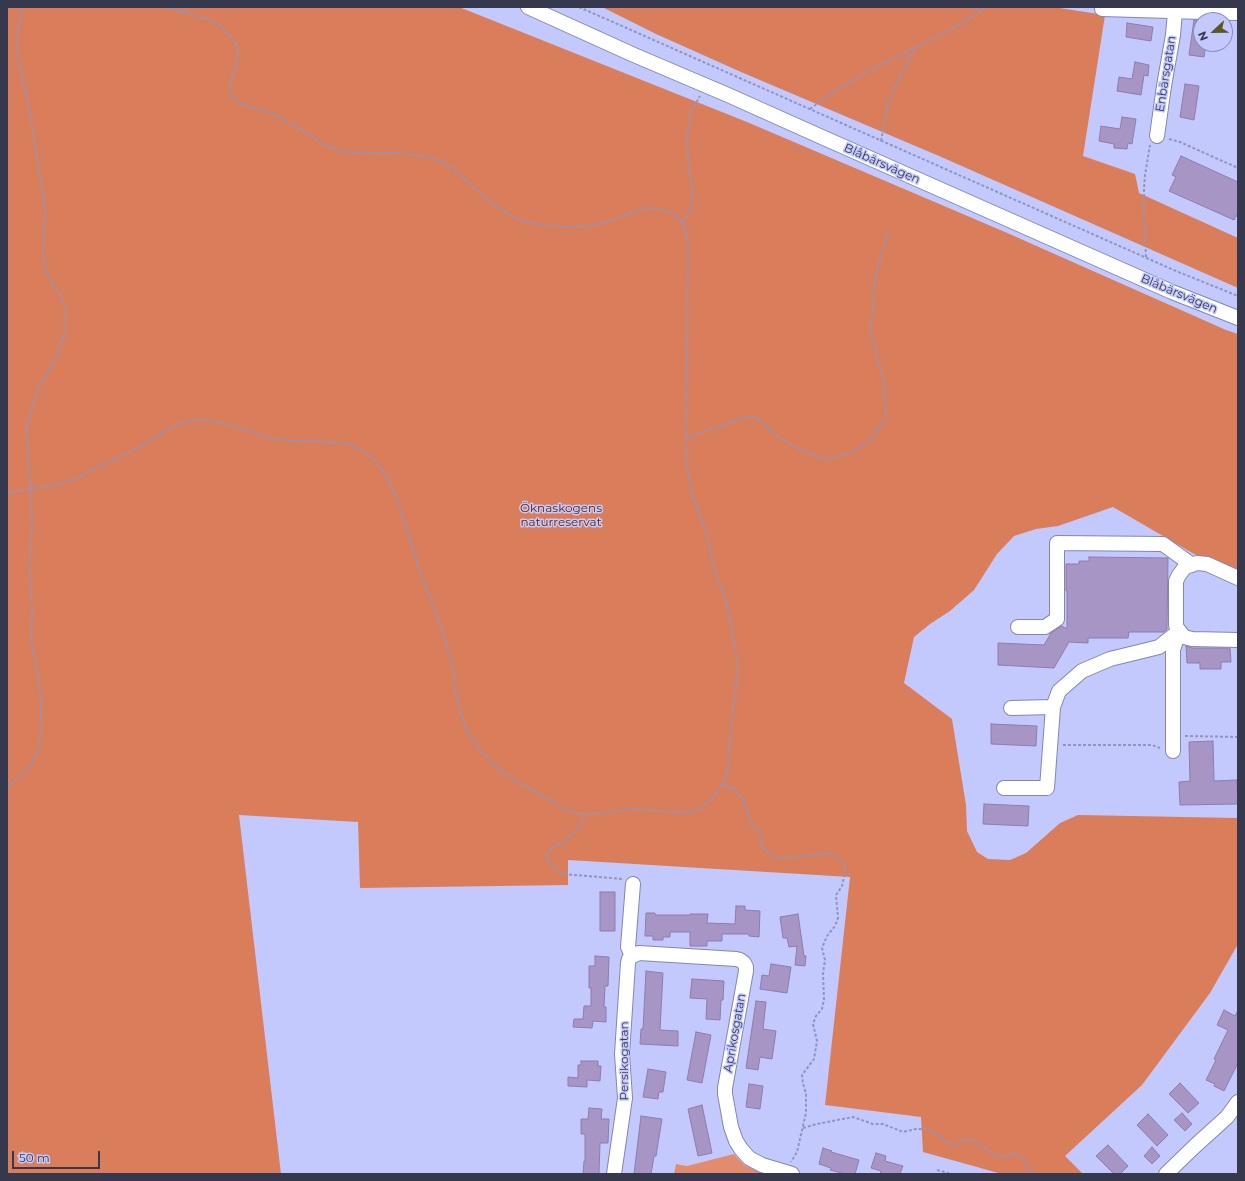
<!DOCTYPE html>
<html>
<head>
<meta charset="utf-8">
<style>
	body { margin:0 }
	#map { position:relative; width:1245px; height:1181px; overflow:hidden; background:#c4c9fd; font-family:Montserrat,sans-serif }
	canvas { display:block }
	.frame { position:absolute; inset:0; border:8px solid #36384d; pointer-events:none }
	.north { position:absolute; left:1193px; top:12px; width:40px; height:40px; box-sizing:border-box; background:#c4c9fd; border:1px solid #8b8fb7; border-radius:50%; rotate:248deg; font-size:11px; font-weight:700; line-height:16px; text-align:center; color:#36384d }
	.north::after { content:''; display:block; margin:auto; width:14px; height:18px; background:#5f5623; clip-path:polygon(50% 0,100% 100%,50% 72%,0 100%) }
	.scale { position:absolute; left:12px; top:1151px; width:88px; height:18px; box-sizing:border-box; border:2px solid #36384d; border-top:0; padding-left:5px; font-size:12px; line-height:14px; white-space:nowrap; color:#36384d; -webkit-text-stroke:3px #c4c9fd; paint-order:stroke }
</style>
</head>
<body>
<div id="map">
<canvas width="1245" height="1181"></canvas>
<div class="frame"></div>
<div class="north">N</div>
<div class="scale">50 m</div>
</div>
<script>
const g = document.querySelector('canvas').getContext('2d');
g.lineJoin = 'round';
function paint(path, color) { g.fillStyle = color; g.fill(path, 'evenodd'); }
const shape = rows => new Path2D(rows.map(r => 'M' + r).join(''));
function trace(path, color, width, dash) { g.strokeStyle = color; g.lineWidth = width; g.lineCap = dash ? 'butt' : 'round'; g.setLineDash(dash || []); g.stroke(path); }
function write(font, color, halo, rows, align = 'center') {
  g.font = font + ' Montserrat,sans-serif'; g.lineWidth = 3; g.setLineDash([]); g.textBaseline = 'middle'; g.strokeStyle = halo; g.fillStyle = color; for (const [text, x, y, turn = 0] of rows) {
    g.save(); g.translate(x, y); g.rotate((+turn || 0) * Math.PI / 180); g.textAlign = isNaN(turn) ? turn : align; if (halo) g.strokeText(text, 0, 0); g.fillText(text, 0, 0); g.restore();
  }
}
paint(shape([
	[734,1154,744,1165,767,1174,674,1174,676,1164,687,1166]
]), '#e28c6d');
paint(shape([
	[7,7,459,7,747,122,1005,232,1226,330,1238,334,1238,571,1194,554,1113,507,1058,526,1036,529,1014,536,997,554,974,590,950,611,930,624,914,637,904,683,952,719,966,805,967,831,977,852,988,859,1010,860,1026,853,1060,823,1078,815,1238,818,1238,944,1210,993,1142,1085,1065,1156,1083,1174,1002,1174,923,1152,921,1117,825,1105,850,877,568,860,568,885,360,888,358,822,239,815,281,1174,7,1174],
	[602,7,1053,7,1105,15,1083,156,1135,174,1139,193,1238,238,1238,288,939,156,741,72,656,34]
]), '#da7d5b');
const building = shape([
	[1194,20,1201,20,1201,44,1206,44,1204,57,1189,55,1194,20],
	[1127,23,1153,27,1151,41,1126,37,1127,23],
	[1135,62,1149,65,1148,76,1144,75,1141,95,1117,91,1119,77,1132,79,1135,62],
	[1185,84,1199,86,1194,120,1180,117,1185,84],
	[1122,117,1136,119,1132,144,1128,143,1127,149,1114,148,1114,144,1099,141,1101,126,1120,129,1122,117],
	[1181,156,1238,182,1238,213,1234,220,1169,191,1176,177,1172,175,1181,156],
	[1089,557,1168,558,1167,629,1164,632,1129,632,1128,638,1088,638,1088,643,1069,642,1054,668,998,665,998,643,1044,645,1051,633,1062,626,1067,629,1067,591,1066,591,1066,564,1079,564,1079,561,1089,561,1089,557],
	[1186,646,1192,648,1230,648,1231,662,1221,662,1221,669,1200,669,1200,663,1187,663,1186,646],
	[991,724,1037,726,1036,746,991,744,991,724],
	[1213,741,1214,781,1237,780,1238,804,1180,805,1179,782,1190,781,1189,742,1213,741],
	[984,804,1029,806,1028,826,983,824,984,804],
	[600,892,615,892,615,931,600,931,600,892],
	[736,906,745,906,745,910,760,911,759,937,749,936,749,934,722,934,722,941,707,941,707,946,690,946,690,932,670,932,670,937,663,937,663,940,653,940,653,936,645,936,646,913,655,913,655,915,690,915,690,914,708,914,707,923,735,924,736,906],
	[798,914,804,956,806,956,805,966,795,965,797,946,789,947,787,938,783,938,780,917,798,914],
	[595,956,609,957,608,986,605,986,604,1007,606,1007,606,1022,593,1021,592,1028,573,1027,574,1019,583,1019,584,1006,591,1006,591,988,589,988,589,966,595,966,595,956],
	[771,964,791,967,787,993,760,989,762,975,769,976,771,964],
	[646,971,663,973,660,1030,678,1031,678,1046,640,1044,641,1029,643,1029,646,971],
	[692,979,724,981,723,1000,721,1000,720,1020,706,1019,707,999,690,998,692,979],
	[756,1001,766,1002,763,1029,776,1031,772,1059,760,1057,758,1070,746,1068,756,1001],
	[1224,1010,1235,1016,1238,1010,1238,1063,1224,1091,1214,1086,1215,1084,1206,1080,1216,1060,1214,1059,1228,1030,1217,1025,1224,1010],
	[696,1032,711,1035,702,1083,687,1080,696,1032],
	[581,1061,598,1061,598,1066,601,1066,600,1081,587,1080,587,1087,568,1086,568,1077,578,1078,578,1065,581,1065,581,1061],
	[648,1069,666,1072,663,1092,659,1092,658,1099,643,1097,648,1069],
	[1180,1083,1199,1103,1188,1113,1169,1094,1180,1083],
	[749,1084,763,1086,760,1109,746,1107,749,1084],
	[702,1105,712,1153,698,1156,688,1109,702,1105],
	[589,1108,602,1109,601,1119,609,1119,608,1143,600,1143,599,1174,583,1174,584,1161,585,1161,585,1134,581,1134,581,1119,588,1119,589,1108],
	[1182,1113,1192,1124,1185,1131,1174,1120,1182,1113],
	[1148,1114,1168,1135,1157,1146,1137,1125,1148,1114],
	[641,1116,662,1119,656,1156,654,1156,651,1174,634,1174,641,1116],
	[1108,1145,1128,1166,1120,1174,1114,1174,1096,1156,1108,1145],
	[1152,1147,1160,1156,1152,1164,1144,1156,1152,1147],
	[823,1148,832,1151,831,1152,859,1160,855,1174,845,1174,830,1170,831,1168,819,1164,823,1148],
	[876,1153,886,1156,885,1161,903,1166,900,1174,880,1174,881,1171,871,1168,876,1153]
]);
paint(building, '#a695c5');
trace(building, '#8d7dab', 1);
const minor = shape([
	[528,7,634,55,728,95,815,134,1172,292,1238,318],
	[1102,9,1238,13],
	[1157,136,1164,86,1173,35,1175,12],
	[1238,578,1207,564,1197,563,1185,567,1179,575,1176,581,1176,625,1177,628,1184,637,1192,639,1238,640],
	[1018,627,1045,627,1057,619,1057,543,1163,544,1192,565],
	[1011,708,1053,707],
	[1173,751,1173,650,1179,631],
	[1004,788,1047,788,1053,707,1059,691,1082,671,1110,659,1159,647,1179,631],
	[632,956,628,947,633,884],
	[614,1174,625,1098,622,1054,628,963,629,959,632,956,639,953,736,959,740,960,744,963,746,967,746,971,725,1088,725,1094,731,1127,736,1141,741,1149,749,1158,762,1165,792,1174],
	[1166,1174,1195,1146,1227,1117,1238,1102]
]);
trace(minor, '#8286b6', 16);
trace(shape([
	[579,7,1176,271,1238,296],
	[184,12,186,7],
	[810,109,829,95,863,74,932,39,966,21,986,7],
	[1169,139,1180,142,1238,168],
	[881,141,888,105,899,78,914,49],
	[683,223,690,210,693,195,689,170,687,137,691,112,700,96],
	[1146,257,1144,218,1144,189,1145,175,1150,145],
	[686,438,745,417,757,418,776,435,795,447,824,460,851,453,869,441,886,419,884,383,877,357,870,327,873,308,875,277,888,232],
	[7,494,16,491,53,485,73,480,136,449,176,425,192,420,204,420,218,422,253,432,272,439,287,441,315,441,348,444,363,451,375,460,388,478,399,505,420,571,440,623,452,665,456,694,461,715,468,732,481,751,497,768,521,784,564,808,577,813,585,814,596,814,632,809,686,813,701,808,712,798,723,784,727,775,731,727,738,670,735,647,726,599,715,573,705,528,692,495,686,460,688,242,683,223,674,214,661,209,645,208,604,223,588,226,565,227,529,223,515,218,487,200,454,169,443,162,424,156,398,153,355,153,339,150,325,145,297,127,273,114,242,104,232,97,230,91,230,83,236,65,238,49,233,39,221,26,209,20,165,7],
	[1185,736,1238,737],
	[1063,745,1152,745,1160,748],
	[723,784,735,790,745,803,750,822,759,831,762,847,773,857,787,858,832,853,841,859,846,868,842,886,836,895,838,918,835,926,827,936,822,948,825,960,823,973,824,1000,822,1009,816,1016,813,1024,817,1041,814,1059,802,1075,803,1083,806,1094,806,1113,797,1152,791,1162],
	[7,788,25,772,35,759,39,746,41,728,41,703,38,675,31,639,32,608,29,560,32,530,31,488,26,431,33,404,41,384,56,356,64,336,66,319,65,306,46,271,43,254,45,207,29,107,21,73,16,43,22,7],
	[585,814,578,829,564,842,552,847,548,853,548,861,554,868,563,874,623,879],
	[803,1128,817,1124,853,1117,873,1124,883,1124,903,1132,916,1129,926,1129,939,1135,948,1144,956,1146,964,1140,971,1139,993,1154,1004,1157,1014,1153,1023,1158,1032,1174],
	[937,1170,952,1174]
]), '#9195be', 2, [3, 2]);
trace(minor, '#fff', 14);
write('12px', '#36384d', '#c4c9fd', [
	["Enbärsgatan",1166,74,-81],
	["Blåbärsvägen",882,164,24],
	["Blåbärsvägen",1179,294,23],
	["Aprikosgatan",735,1033,-80],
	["Persikogatan",624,1061,-90]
]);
write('12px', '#5e230a', '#c4c9fd', [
	["Öknaskogens",561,508],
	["naturreservat",561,522]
]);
</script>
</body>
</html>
